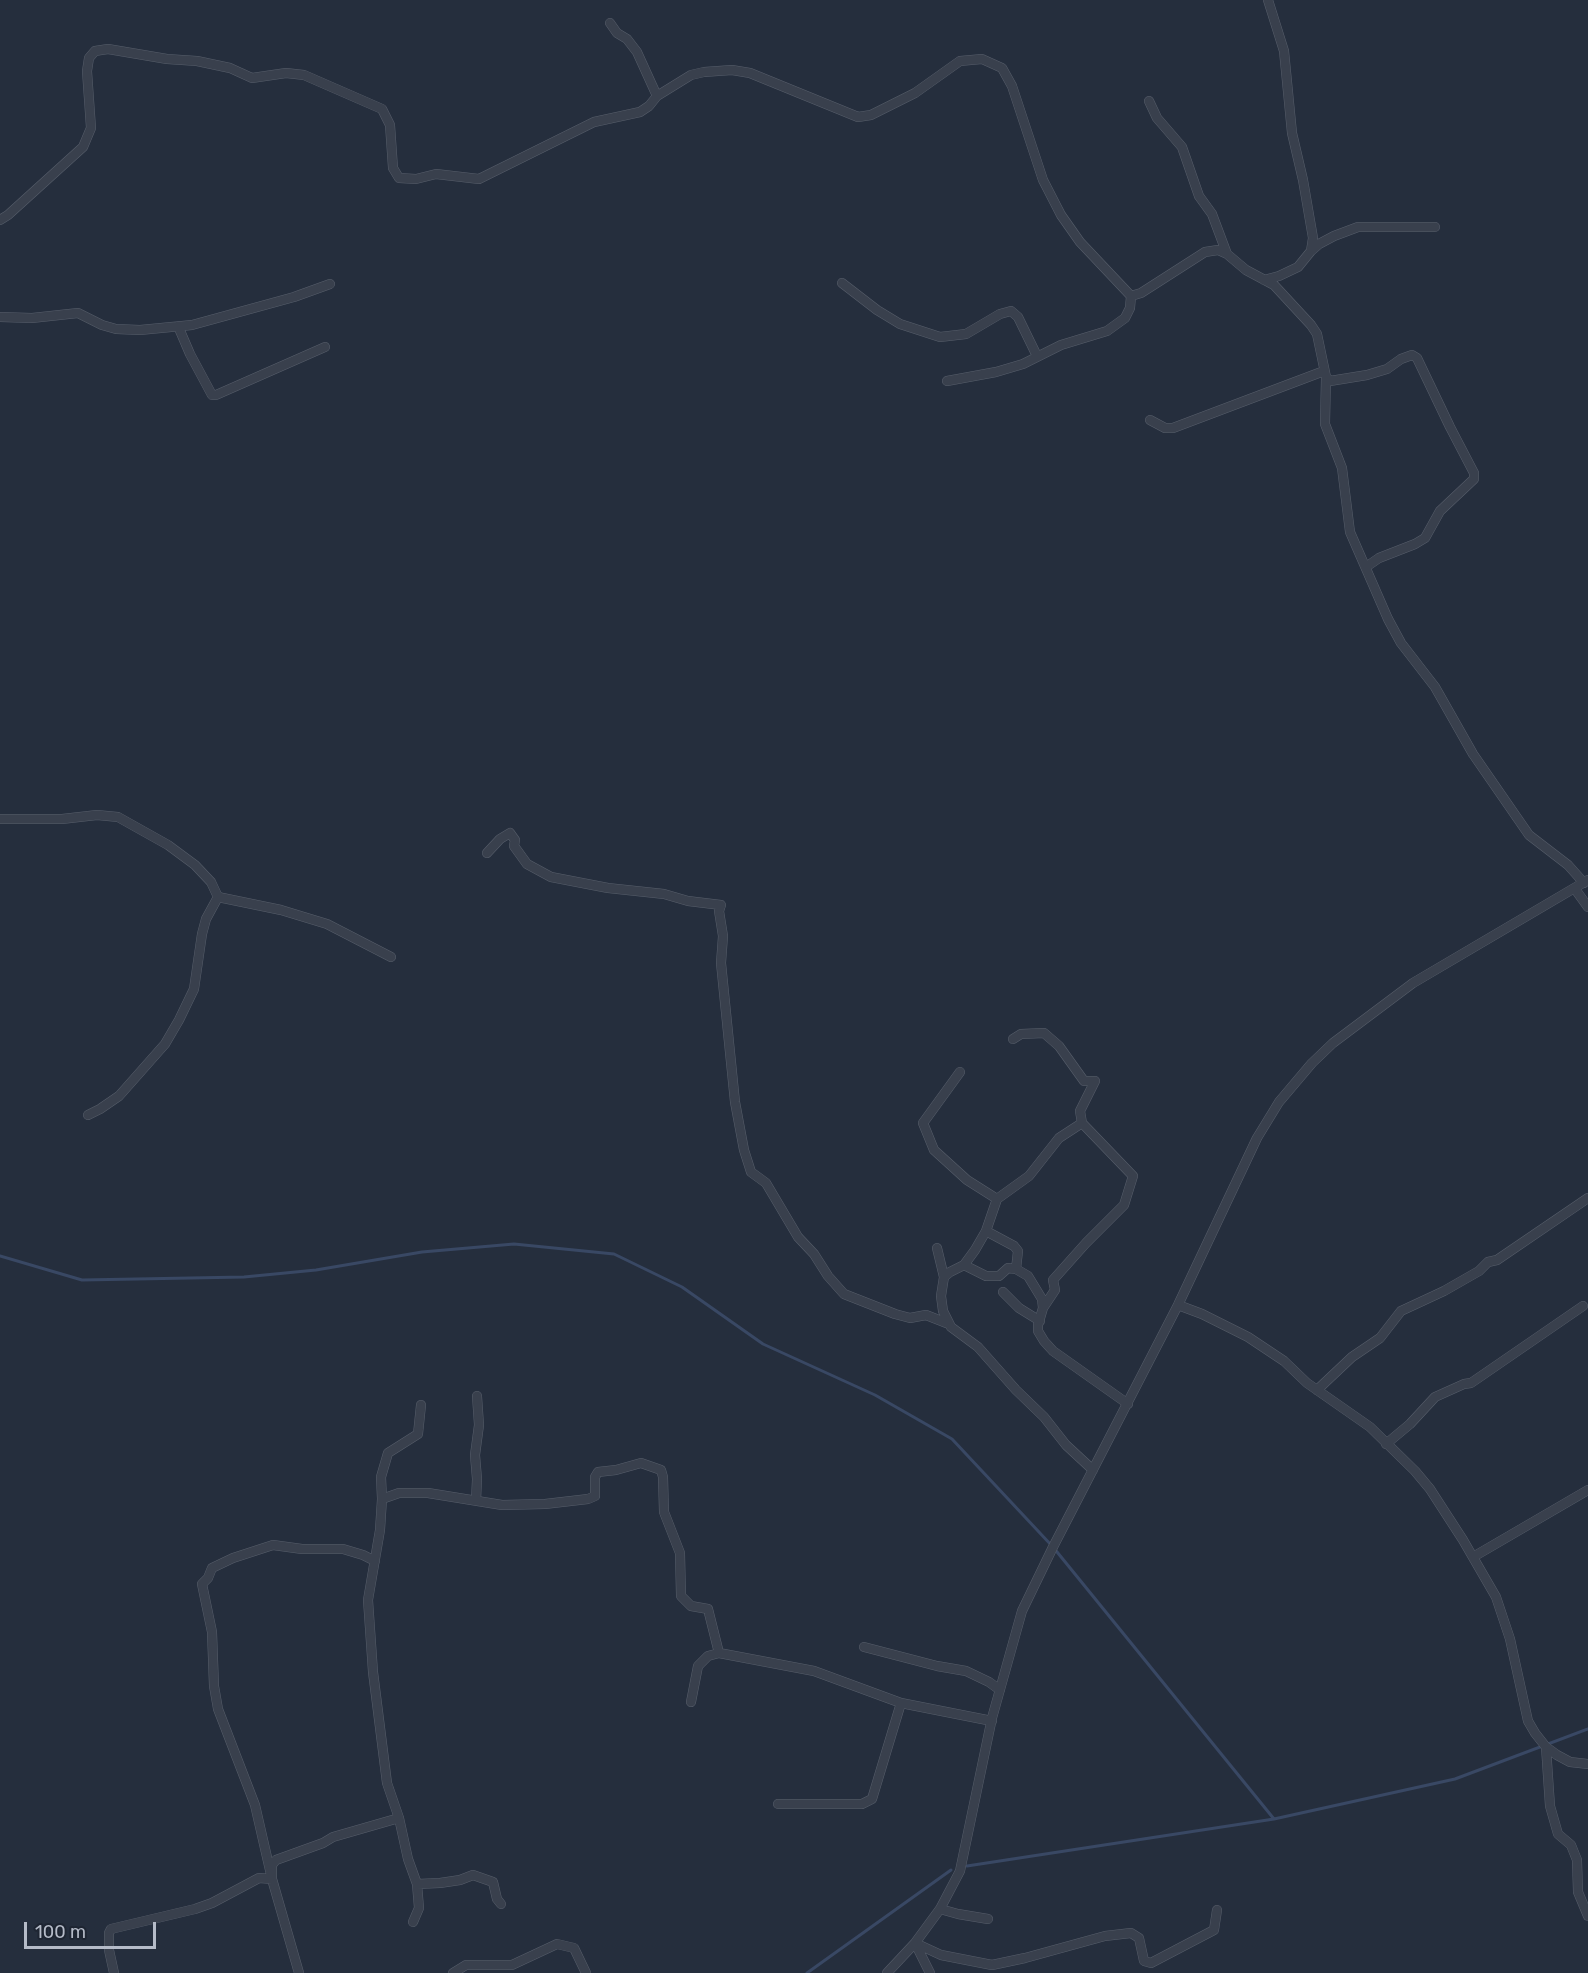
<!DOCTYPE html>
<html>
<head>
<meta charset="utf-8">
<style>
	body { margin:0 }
	#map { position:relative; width:1588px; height:1973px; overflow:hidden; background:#252e3d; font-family:Rubik,sans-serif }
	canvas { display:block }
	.scale { position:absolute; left:24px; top:1922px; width:132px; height:27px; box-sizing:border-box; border:3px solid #b5bbc8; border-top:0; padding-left:8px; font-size:18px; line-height:21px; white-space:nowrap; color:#b5bbc8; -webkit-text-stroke:4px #1e2532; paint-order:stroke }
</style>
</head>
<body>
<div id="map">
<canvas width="1588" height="1973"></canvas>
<div class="scale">100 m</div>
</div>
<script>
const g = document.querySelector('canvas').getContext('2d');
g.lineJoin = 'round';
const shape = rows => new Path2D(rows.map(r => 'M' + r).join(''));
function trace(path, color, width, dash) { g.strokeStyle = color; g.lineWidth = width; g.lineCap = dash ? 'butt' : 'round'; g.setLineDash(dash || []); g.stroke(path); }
trace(shape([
	[0,1256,82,1280,244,1277,316,1270,422,1252,514,1244,614,1254,682,1287,763,1344,875,1395,952,1439,1053,1547,1274,1819],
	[967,1866,1274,1819,1455,1779,1588,1729],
	[807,1973,951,1870]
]), '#394864', 3);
const minor = shape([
	[610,23,617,33,627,39,637,52,657,96,691,75,704,72,732,70,750,73,858,117,871,115,915,93,960,61,982,59,1002,68,1012,86,1043,180,1061,215,1080,242,1131,296,1130,308,1125,318,1107,331,1061,345,1023,364,996,372,947,381],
	[1149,101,1157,118,1182,147,1199,196,1212,214,1227,254],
	[0,220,8,215,83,147,91,128,87,71,89,58,95,51,108,49,167,59,197,61,230,68,252,78,286,73,304,75,382,109,390,125,393,168,399,178,416,179,436,174,479,179,594,122,640,112,649,106,657,96],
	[1311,251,1319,244,1334,236,1358,227,1435,227],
	[1264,280,1279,276,1298,267,1311,251,1313,238,1303,180,1292,133,1284,51,1268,0],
	[842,283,877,310,900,324,940,337,966,334,1000,314,1011,311,1018,317,1037,356],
	[1131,296,1141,293,1205,252,1218,250,1227,254,1246,270,1274,285,1311,325,1317,334,1326,377,1325,424,1342,468,1350,532,1388,619,1401,643,1435,687,1473,754,1529,835,1568,865,1584,883],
	[0,317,32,318,78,313,102,325,116,329,140,330,192,325,294,297,330,284],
	[178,326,190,354,212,395,216,395,325,347],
	[1326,377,1330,381,1367,375,1387,369,1401,359,1412,355,1417,358,1450,427,1474,473,1474,479,1440,511,1425,538,1415,544,1379,558,1366,567],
	[1150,420,1165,428,1173,428,1324,371],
	[0,819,62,819,97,815,118,817,168,845,195,865,211,882,218,897,281,910,327,924,391,957],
	[487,853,500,839,510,833,515,840,514,846,527,864,551,877,608,888,664,894,688,901,721,905,719,911,723,936,721,963,735,1102,744,1150,751,1172,766,1183,798,1237,814,1254,828,1276,844,1294,895,1314,910,1318,926,1315,949,1324],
	[1575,889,1588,907],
	[1013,1039,1021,1034,1044,1033,1059,1046,1084,1081,1095,1081,1080,1111,1082,1123,1133,1176,1124,1205,1086,1243,1053,1280,1055,1290,1043,1308],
	[960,1072,923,1123,934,1150,967,1180,997,1199],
	[88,1115,100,1109,119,1096,165,1044,179,1020,194,989,202,934,206,919,218,897],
	[986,1231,1014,1246,1018,1251,1016,1269],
	[937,1248,944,1277,941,1296,943,1311,951,1327,978,1347,1016,1390,1044,1417,1066,1445,1093,1470],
	[964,1265,986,1276,999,1276,1008,1268,1016,1269,1028,1276,1042,1299,1043,1308,1038,1325,1038,1331,1044,1341,1053,1351,1128,1404],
	[944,1277,950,1272,964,1265,975,1250,986,1231,997,1199,1029,1176,1059,1138,1082,1123],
	[1003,1292,1019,1308,1040,1321],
	[1178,1305,1202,1314,1248,1337,1284,1361,1307,1383,1370,1427,1415,1471,1430,1489,1463,1540,1496,1597,1510,1639,1528,1721,1535,1733,1546,1747,1557,1755,1570,1762,1588,1764],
	[1317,1390,1352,1357,1380,1338,1401,1311,1444,1291,1479,1271,1488,1262,1497,1260,1588,1198],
	[1386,1444,1410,1424,1435,1397,1464,1384,1471,1383,1583,1306],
	[382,1499,381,1477,388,1453,418,1434,421,1405],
	[476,1501,477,1479,475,1455,479,1425,477,1396],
	[1473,1557,1588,1490],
	[864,1647,937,1666,966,1671,989,1682,1000,1690],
	[691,1702,698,1666,708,1656,719,1653,814,1671,901,1703,992,1721],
	[1546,1747,1550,1806,1558,1834,1571,1845,1577,1860,1578,1892,1588,1916],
	[778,1804,862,1804,872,1799,901,1703],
	[399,1818,387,1783,373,1672,368,1600,380,1530,382,1499,399,1493,428,1493,502,1505,545,1504,588,1499,595,1496,595,1477,598,1472,616,1470,641,1463,661,1470,663,1477,664,1512,680,1553,681,1596,691,1606,708,1609,719,1653],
	[417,1884,440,1883,460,1880,473,1875,493,1882,497,1899,501,1904],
	[940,1909,958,1914,988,1919],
	[915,1943,941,1955,992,1965,1025,1958,1105,1936,1131,1933,1139,1938,1144,1961,1151,1963,1214,1930,1217,1910],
	[915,1943,930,1973],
	[114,1973,109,1950,109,1933,111,1929,195,1909,212,1903,259,1878,272,1879,255,1805,218,1709,214,1686,212,1632,202,1584,208,1578,212,1568,233,1558,273,1545,302,1549,343,1549,363,1555,375,1561],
	[299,1973,272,1879,272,1865,276,1860,323,1843,333,1837,399,1818,408,1859,417,1884,419,1908,413,1922],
	[453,1973,466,1965,512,1965,557,1944,574,1948,586,1973],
	[887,1973,915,1943,940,1909,960,1871,992,1718,1022,1611,1053,1547,1178,1305,1257,1138,1279,1102,1312,1063,1333,1043,1413,983,1588,880]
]);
trace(minor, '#575e6b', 10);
trace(minor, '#39404d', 9);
</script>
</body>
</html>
